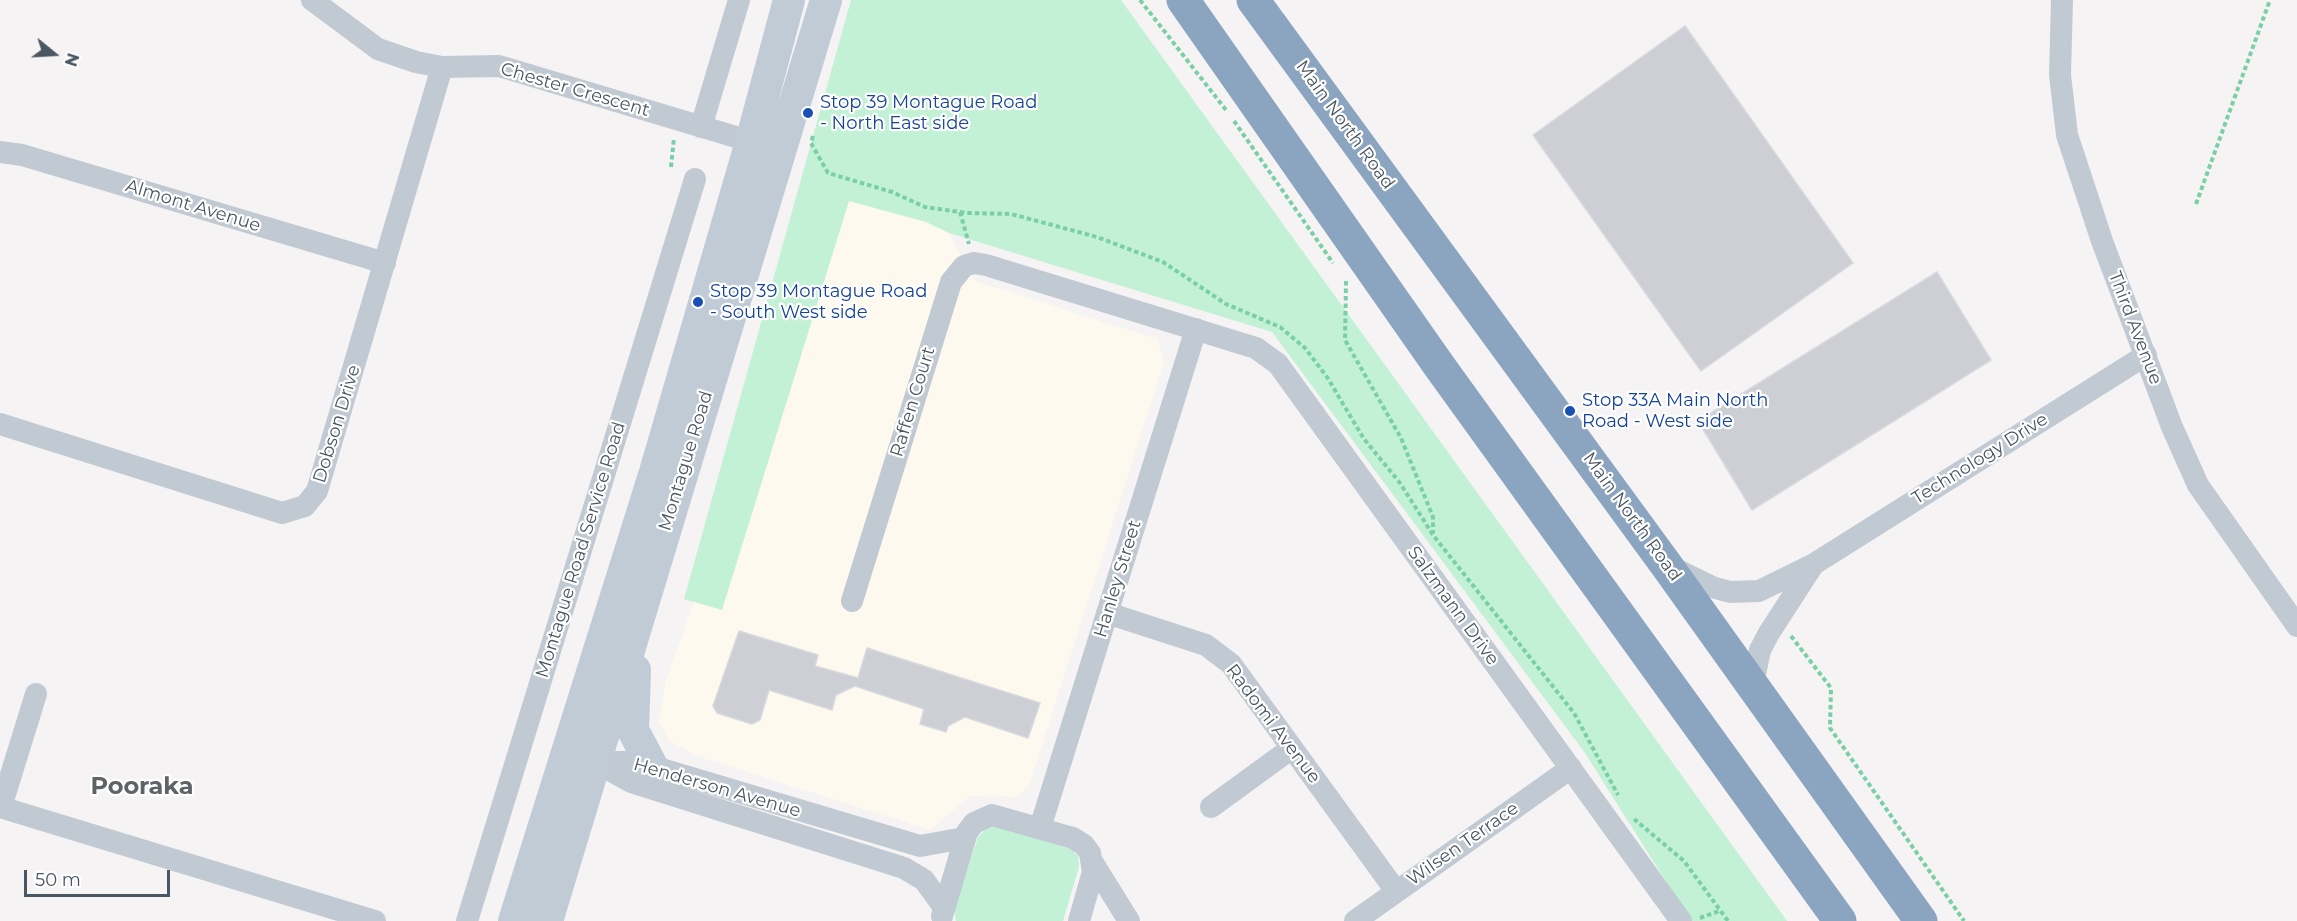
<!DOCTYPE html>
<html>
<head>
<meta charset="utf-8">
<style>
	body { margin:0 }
	#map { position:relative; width:2297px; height:921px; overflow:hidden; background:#f5f3f3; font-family:Montserrat,sans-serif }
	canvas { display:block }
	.north { position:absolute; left:24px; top:24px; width:60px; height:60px; -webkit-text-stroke:4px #fff; paint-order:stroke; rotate:108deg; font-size:16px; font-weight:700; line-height:24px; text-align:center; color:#4a5661 }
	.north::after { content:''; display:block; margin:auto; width:21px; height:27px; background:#4a5661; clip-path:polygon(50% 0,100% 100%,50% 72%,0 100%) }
	.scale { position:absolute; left:24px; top:870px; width:146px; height:27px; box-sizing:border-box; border:3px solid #4a5661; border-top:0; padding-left:8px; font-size:18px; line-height:21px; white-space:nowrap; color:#4a5661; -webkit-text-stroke:4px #fff; paint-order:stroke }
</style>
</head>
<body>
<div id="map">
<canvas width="2297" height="921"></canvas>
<div class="north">N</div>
<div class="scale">50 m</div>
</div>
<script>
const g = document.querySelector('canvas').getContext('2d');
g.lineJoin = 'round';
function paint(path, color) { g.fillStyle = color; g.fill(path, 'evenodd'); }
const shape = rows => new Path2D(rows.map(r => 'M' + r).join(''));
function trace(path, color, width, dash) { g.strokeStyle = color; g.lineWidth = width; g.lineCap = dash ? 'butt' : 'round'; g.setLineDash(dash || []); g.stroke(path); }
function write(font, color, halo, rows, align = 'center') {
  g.font = font + ' Montserrat,sans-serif'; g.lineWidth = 4.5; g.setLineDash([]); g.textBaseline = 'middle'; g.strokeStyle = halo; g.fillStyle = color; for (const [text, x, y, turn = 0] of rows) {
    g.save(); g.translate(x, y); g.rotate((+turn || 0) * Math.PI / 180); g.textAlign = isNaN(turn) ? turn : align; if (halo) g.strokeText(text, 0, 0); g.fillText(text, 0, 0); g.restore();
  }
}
paint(shape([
	[849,201,926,222,949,233,975,281,1157,339,1164,362,1029,786,1017,797,970,796,930,830,697,756,669,741,659,722,666,680,694,602,722,609]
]), '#fdf9ef');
paint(shape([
	[851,0,1121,0,1787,921,1691,921,1585,753,1272,332,949,233,926,222,849,201,722,610,684,599],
	[997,826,1071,849,1078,856,1079,867,1063,921,956,921,954,910,978,837,986,829]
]), '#c3f1d5');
const building = shape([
	[1685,26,1853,263,1701,371,1533,135,1685,26],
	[1937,272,1991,360,1752,510,1698,421,1937,272],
	[739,631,818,655,815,666,858,678,867,648,1040,703,1028,738,965,717,948,726,946,732,920,724,924,709,855,686,836,695,832,710,769,690,760,720,752,724,717,713,713,706,739,631]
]);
paint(building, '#cdcfd5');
trace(building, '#d7d9de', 1.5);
trace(shape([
	[1140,0,1226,110],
	[1234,121,1333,263],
	[813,136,811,143,828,173,892,192,925,207,967,213,1011,214,1097,237,1163,262,1226,304,1280,327,1305,348,1327,377,1364,439,1400,483,1433,535,1574,713,1618,795],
	[671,167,674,138],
	[2196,204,2270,0],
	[960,212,969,244],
	[1346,281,1345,340,1401,438,1433,517,1433,533],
	[1791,636,1831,688,1830,728,1964,921],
	[1634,819,1684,861,1728,921],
	[1700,918,1719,911]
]), '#7ad0a6', 4, [4.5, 3]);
trace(shape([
	[312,0,378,49,416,62,442,67,499,66,766,146],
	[2062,0,2060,75,2067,135,2102,241,2172,427,2198,485,2297,626],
	[701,127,739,0],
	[0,152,22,155,385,263],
	[0,424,282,513,305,506,317,491,442,67],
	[1671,567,1712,587,1730,592,1759,591,1814,564,2146,355],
	[852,601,951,282,964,266,974,263,986,265,1256,348,1278,364,1681,921],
	[1107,613,1206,645,1231,664,1396,891],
	[1753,684,1760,650,1769,633,1813,565],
	[595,762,631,782,904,868,924,880,943,906],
	[596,762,638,762,920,846,964,838],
	[0,807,375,921],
	[1,807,36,694],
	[1211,807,1292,748],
	[1040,828,1196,329],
	[1093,863,1129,921],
	[942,916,967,832,974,823,992,815,1073,838,1084,845,1090,853,1093,872,1079,921],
	[467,921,695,179],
	[1355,921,1571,768]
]), '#c1cad2', 22);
trace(shape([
	[635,670,633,730,652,766],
	[514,921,655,472,751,142,789,0],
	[547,921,826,0]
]), '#c1cbd6', 32);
trace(shape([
	[1183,0,1440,367,1840,921],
	[1253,0,1667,566,1921,921]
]), '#8ba5c1', 33);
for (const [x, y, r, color] of [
	[808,113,6,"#1a4fb4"],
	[698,302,6,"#1a4fb4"],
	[1570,411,6,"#1a4fb4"]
]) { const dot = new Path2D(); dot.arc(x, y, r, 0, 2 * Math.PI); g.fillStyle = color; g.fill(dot); trace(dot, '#fff', 2); }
write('18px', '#4a5661', '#fff', [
	["Chester Crescent",575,90,16],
	["Main North Road",1345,125,54],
	["Almont Avenue",193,206,17],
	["Third Avenue",2135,328,69],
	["Raffen Court",913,402,-73],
	["Dobson Drive",337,424,-73],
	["Technology Drive",1980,459,-32],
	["Montague Road",686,461,-73],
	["Main North Road",1632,517,54],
	["Montague Road Service Road",581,550,-73],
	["Hanley Street",1118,579,-73],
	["Salzmann Drive",1453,606,54],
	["Radomi Avenue",1273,724,53],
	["Henderson Avenue",717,788,16],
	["Wilsen Terrace",1463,844,-35]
]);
write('18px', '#164399', '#fff', [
	["Stop 39 Montague Road",820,103],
	["- North East side",820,124],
	["Stop 39 Montague Road",710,292],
	["- South West side",710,313],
	["Stop 33A Main North",1582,401],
	["Road - West side",1582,422]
], 'left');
write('bold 24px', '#5f6368', '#fff', [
	["Pooraka",142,787]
]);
</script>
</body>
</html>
